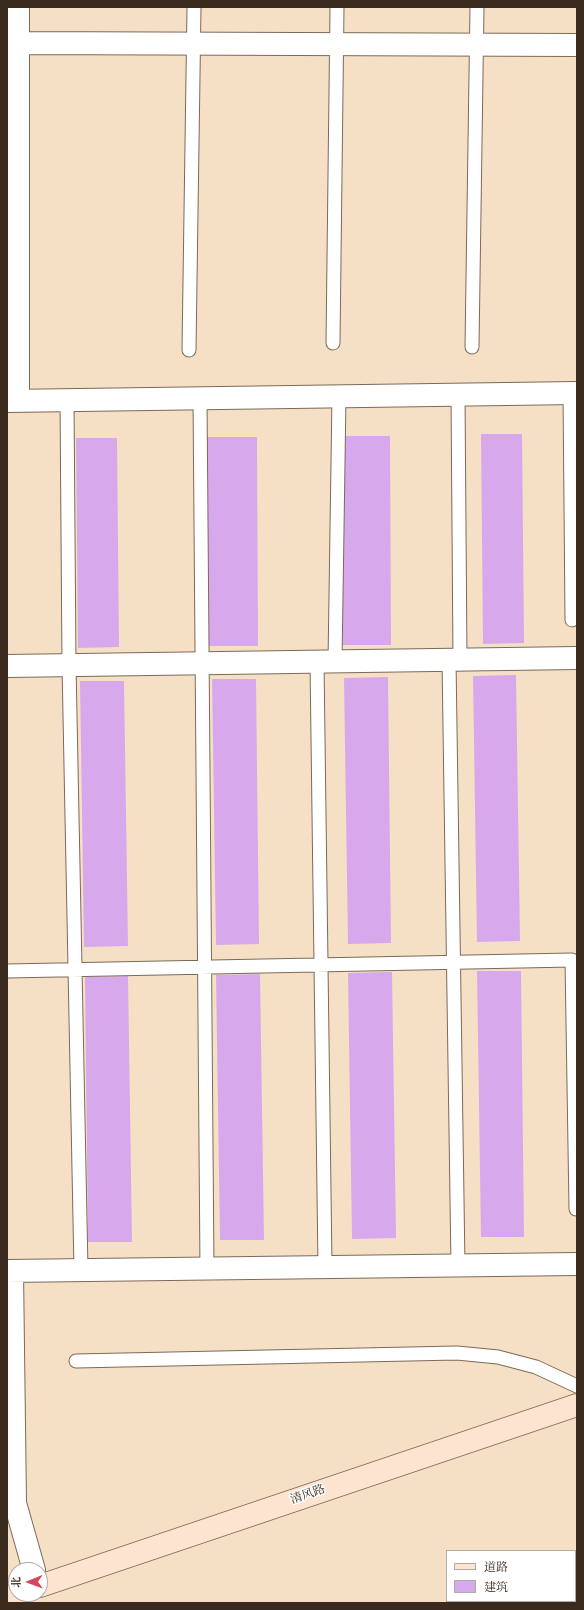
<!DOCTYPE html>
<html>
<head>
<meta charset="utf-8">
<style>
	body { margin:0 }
	#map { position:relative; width:584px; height:1610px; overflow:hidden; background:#f5e0c5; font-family:"Libre Bodoni","Noto Serif SC",serif }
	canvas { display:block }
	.frame { position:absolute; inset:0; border:8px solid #3b2a1e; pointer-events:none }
	.legend { position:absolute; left:446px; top:1550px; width:130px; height:52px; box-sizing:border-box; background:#fff; border:1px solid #b1aaa5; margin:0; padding:5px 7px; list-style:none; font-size:12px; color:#3b2a1e }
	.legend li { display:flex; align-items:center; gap:8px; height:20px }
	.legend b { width:20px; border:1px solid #b1aaa5 }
	.north { position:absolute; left:8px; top:1562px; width:40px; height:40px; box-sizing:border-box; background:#fff; border:1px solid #b1aaa5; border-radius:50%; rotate:269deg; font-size:11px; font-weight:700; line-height:16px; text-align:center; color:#3b2a1e }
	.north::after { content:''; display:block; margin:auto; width:14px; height:18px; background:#d1495b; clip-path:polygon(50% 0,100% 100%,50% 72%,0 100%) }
</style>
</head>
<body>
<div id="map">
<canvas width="584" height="1610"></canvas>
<div class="frame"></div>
<ul class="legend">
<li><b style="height:5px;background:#fde4d0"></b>道路</li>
<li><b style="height:11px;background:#d8a8ed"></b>建筑</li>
</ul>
<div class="north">北</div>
</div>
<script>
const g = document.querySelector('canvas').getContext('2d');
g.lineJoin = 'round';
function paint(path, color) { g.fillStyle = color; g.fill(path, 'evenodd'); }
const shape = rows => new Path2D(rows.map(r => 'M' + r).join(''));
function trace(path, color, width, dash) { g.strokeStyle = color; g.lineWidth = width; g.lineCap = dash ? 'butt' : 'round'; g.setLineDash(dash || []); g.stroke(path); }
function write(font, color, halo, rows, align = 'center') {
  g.font = font + ' "Libre Bodoni","Noto Serif SC",serif'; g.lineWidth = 3; g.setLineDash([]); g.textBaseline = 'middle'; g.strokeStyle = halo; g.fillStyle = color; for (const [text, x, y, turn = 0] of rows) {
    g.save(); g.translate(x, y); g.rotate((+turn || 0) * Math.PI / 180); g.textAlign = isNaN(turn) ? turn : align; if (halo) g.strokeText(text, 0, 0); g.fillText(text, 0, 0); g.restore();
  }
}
paint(shape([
	[481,434,522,434,524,643,483,644],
	[340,436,390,436,391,645,341,645],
	[207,437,257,437,258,646,209,646],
	[76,438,117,438,119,647,78,648],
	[516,675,520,941,477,942,473,676],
	[388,677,391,943,348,944,344,678],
	[212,679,256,679,259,944,216,945],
	[80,681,124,681,128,946,84,947],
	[477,971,521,971,524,1237,481,1237],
	[392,972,396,1238,352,1239,348,973],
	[260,974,264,1240,220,1240,216,975],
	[128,976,132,1242,88,1242,85,977]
]), '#d8a8ed');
const lane = shape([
	[333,343,337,7],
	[472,347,477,7],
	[189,350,194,7],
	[570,393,572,620],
	[458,395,460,660],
	[200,398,207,1269],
	[67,400,69,665,81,1270],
	[449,660,458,1266],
	[317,662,325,1267],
	[335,662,339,396],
	[7,971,572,960,576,1209],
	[76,1361,457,1353,498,1357,536,1367,577,1386],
	[515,1601,515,1603]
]);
const street = shape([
	[18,43,577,45],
	[7,401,577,393],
	[18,401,18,7],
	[7,666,577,658],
	[7,1271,577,1264],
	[12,1271,15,1503,34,1570]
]);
const secondary = shape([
	[40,1586,577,1405],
	[7,1598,17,1594]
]);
trace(lane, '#7c6a58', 15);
trace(street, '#7c6a58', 24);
trace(secondary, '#7c6a58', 24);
trace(lane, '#fff', 13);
trace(street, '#fff', 22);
trace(secondary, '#fde4d0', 22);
write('12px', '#3b2a1e', '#fff', [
	["清风路",308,1495,-19]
]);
</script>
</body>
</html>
